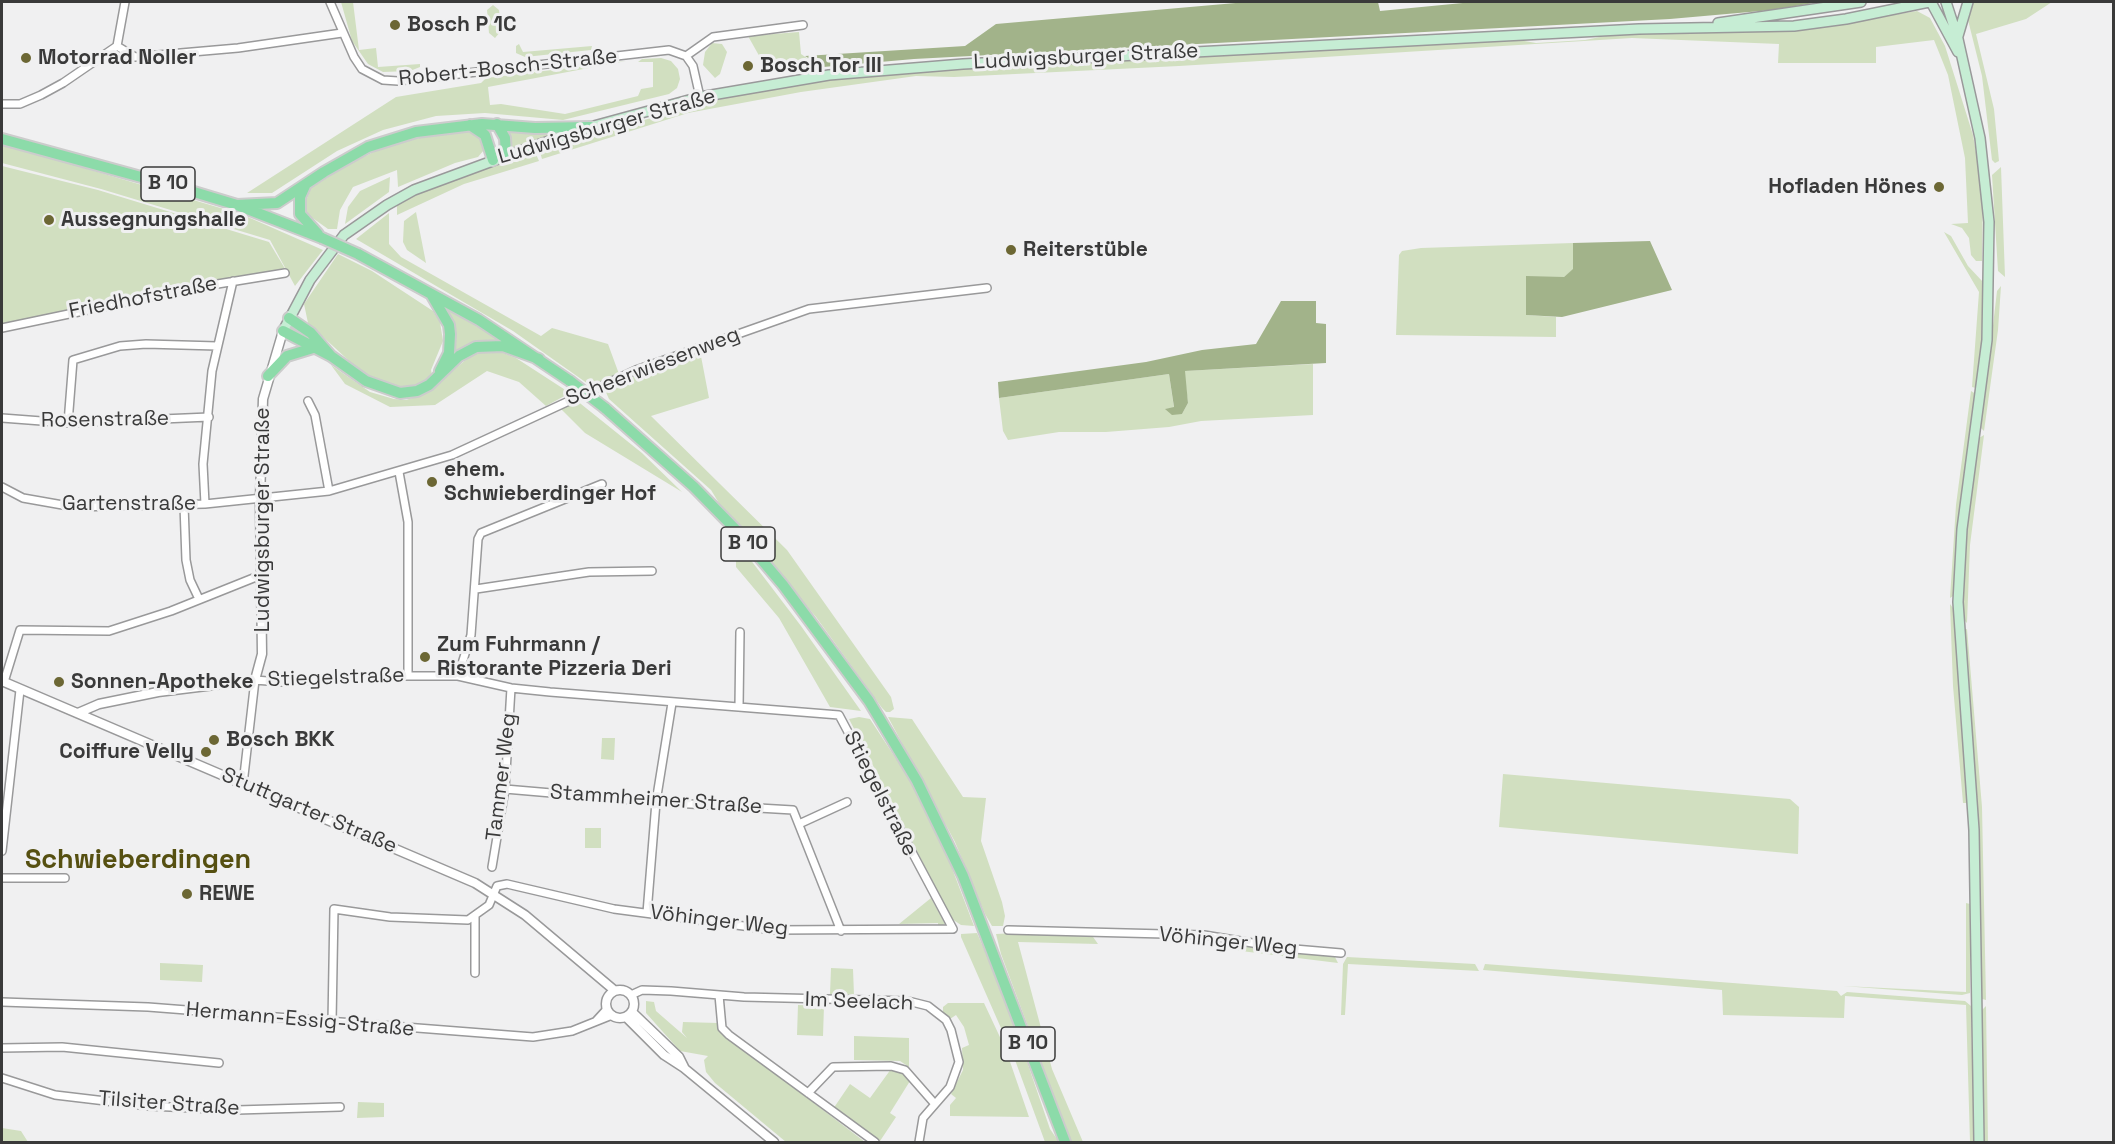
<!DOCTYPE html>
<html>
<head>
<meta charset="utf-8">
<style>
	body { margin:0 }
	#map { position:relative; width:2115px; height:1144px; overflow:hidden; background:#f0f0f1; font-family:"Space Grotesk",sans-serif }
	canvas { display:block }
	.frame { position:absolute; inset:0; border:3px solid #3a3a3a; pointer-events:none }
</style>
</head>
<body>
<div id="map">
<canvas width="2115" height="1144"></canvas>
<div class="frame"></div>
</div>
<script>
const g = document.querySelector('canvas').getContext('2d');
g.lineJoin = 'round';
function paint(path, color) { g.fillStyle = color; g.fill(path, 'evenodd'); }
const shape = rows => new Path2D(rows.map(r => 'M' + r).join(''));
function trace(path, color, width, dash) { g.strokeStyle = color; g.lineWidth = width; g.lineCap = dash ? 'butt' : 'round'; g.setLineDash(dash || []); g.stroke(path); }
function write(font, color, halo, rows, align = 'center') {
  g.font = font + ' "Space Grotesk",sans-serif'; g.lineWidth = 6; g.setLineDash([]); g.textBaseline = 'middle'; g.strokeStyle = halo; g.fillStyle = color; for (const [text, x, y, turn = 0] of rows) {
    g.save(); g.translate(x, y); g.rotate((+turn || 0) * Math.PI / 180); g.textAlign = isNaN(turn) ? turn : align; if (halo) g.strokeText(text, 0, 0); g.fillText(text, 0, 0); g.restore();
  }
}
paint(shape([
	[341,2,353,2,359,50,376,48,378,67,420,64,420,67,410,71,383,72,368,64,352,41],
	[1974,2,2052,2,2026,19,1976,34,1994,109,1999,161,1995,163,1992,160,1982,76,1967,16],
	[493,5,499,10,501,31,495,38,489,33,487,10],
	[1917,11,1930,18,1945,46,1973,135,1983,194,1982,261,1976,261,1971,255,1969,238,1962,228,1951,224,1968,223,1965,158,1948,75,1934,40,1876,47,1876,63,1778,63,1779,44,1632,38,1179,66,954,77,916,76,801,92,688,113,542,159,540,152,644,120,728,97,839,78,1012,65,1513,39,1536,43,1585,40,1610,35,1795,31],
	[799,32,801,54,821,68,793,65,766,68,748,36],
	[712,43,722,44,727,52,720,74,715,78,703,65,705,52],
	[519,44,523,52,592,46,591,50,525,57,516,53,516,46],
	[661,58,671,61,678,69,680,79,677,88,669,94,563,120,485,113,436,116,383,130,337,151,272,193,247,193,396,97,481,83,486,78,626,61,488,87,490,105,501,104,565,114,638,96,641,89,653,87,653,62,638,62,642,59],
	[590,127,506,155,501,130],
	[464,129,476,131,484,141,484,150,478,157,455,163,398,187,397,170,353,187,340,210,337,229,328,229,307,214,304,206,311,188,347,165,384,147,439,133],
	[2,144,241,214,323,250,295,286,270,240,101,189,2,163],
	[536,154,539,161,464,184,397,215,397,205,437,184],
	[2,166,98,190,269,242,287,272,2,327],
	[2001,167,2005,277,1998,271,1992,175],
	[390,177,389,192,345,224,348,207,360,191],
	[416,212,426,263,407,250,403,242,404,221],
	[389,213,389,244,401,257,541,336,552,328,608,344,619,374,591,386,513,331,356,239],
	[1944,232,1951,236,1968,266,1983,282,1981,363,1976,388,1972,387,1979,292],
	[1573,243,1573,270,1564,277,1526,277,1526,315,1556,317,1556,337,1396,335,1399,255,1402,251,1421,248],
	[338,254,372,271,433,311,440,322,443,341,431,370,432,375,422,383,402,388,376,380,360,371,308,323,304,304],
	[2001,286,1998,330,1984,431,1981,428,1997,291],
	[449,311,498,338,499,341,477,341,454,352,455,335],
	[498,351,516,358,570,393,546,406,519,382,487,371,435,405,390,407,345,384,331,365,370,392,394,399,406,400,427,393,469,357,481,352],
	[700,351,709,398,651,416,787,550,891,697,894,709,890,712,886,712,882,708,816,617,722,508,711,490,609,399,604,388],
	[1313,364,1313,415,1201,421,1169,427,1106,432,1059,432,1008,440,1003,431,999,398,1169,374,1174,408,1166,409,1182,414,1188,403,1184,371],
	[1971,391,1976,394,1958,522,1953,596,1950,598,1956,505],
	[576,400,642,453,682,492,585,433,559,407],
	[1984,435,1970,545,1967,623,1964,620,1964,556,1979,438],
	[729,537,733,537,737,542,801,626,861,711,830,707,779,618,736,567,736,550],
	[1950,604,1953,608,1969,799,1966,803,1963,803,1953,686],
	[1967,629,1982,807,1986,1000,1982,999,1981,989,1978,808,1965,653,1964,630],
	[859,717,870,719,906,774,942,842,974,926,961,925,952,919,849,719],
	[888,717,912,719,963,797,986,798,981,841,1002,902,1005,916,1003,926,992,926,985,914,955,842],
	[602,738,615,738,614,760,601,759],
	[1503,774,1790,799,1799,807,1798,854,1499,827],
	[585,828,601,828,601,848,585,848],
	[931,898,945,924,938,927,938,923,899,924],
	[1966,903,1970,904,1970,993,1962,995,1843,986,1966,992],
	[977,933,1006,1000,1050,1129,1059,1142,1045,1142,1015,1060,961,937,961,934],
	[1016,933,1091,934,1098,944,1018,942,1052,1069,1083,1142,1071,1142,1001,954,996,934],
	[1225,941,1277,950,1334,955,1338,963,1225,949],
	[1347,957,1475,964,1479,971,1348,964,1345,1015,1341,1015,1343,964],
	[160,963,203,965,202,982,160,980],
	[1485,964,1837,991,1841,996,1847,992,1965,1001,1971,1006,1974,1142,1970,1142,1966,1005,1845,996,1844,1018,1723,1015,1722,990,1483,970],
	[831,968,853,969,854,995,830,994],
	[646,1001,654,1002,656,1011,687,1038,682,1032,683,1022,718,1023,722,1033,865,1142,786,1142,715,1083,706,1072,704,1060,708,1056,680,1051,646,1013],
	[948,1003,984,1003,1006,1050,1029,1117,950,1116,950,1105,956,1098,951,1094,963,1070,962,1048,969,1045,964,1027,956,1015,950,1019,943,1012,943,1007],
	[798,1005,824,1006,823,1036,797,1035],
	[1986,1006,1988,1142,1984,1142,1981,1011],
	[854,1036,909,1038,909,1067,900,1061,854,1060],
	[891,1069,901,1072,910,1081,890,1113,896,1117,880,1141,833,1109,850,1084,870,1098],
	[358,1102,384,1103,384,1117,357,1118],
	[2,1128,21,1131,28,1142,2,1142]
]), '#d1dfc0');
paint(shape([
	[1247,2,1378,2,1380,11,1473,2,1820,2,1772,10,1670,19,914,59,823,67,805,56,965,46,996,24],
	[1650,241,1672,290,1562,317,1526,315,1526,276,1564,277,1573,269,1573,243],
	[1281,301,1316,301,1316,323,1326,324,1326,363,1185,371,1188,403,1182,414,1172,415,1165,409,1174,407,1169,374,999,398,998,382,1146,362,1202,350,1256,344]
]), '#a2b38a');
const minor = shape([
	[330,2,354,57,362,69,383,80,398,81,669,50,686,56,693,66,700,97],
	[117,46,135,57,238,48,342,33],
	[686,56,713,37,803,25],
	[2,104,20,104,41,95,63,83,117,46,125,2],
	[2,328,193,288,285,273],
	[308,401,315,415,329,491],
	[2,418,68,423,209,417],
	[68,423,73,360,120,346,146,344,217,346],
	[399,472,408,522,408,675],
	[2,487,23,498,74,507,205,504,329,491,452,455,636,370,809,309,987,288],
	[205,504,203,464,212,371,233,281],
	[184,505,186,560,190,580,199,599],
	[476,589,589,572,652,571],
	[458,676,471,635,478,539,481,533,602,484],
	[4,682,20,630,109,631,171,611,261,575],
	[739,707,740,632],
	[243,784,255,680,280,682,376,676,458,676,511,688,550,692,839,715,953,929,774,930,614,909,507,884,497,886,489,905,468,920,390,917,334,909,332,1022],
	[505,789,656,802,793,810,841,931],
	[799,824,847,802],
	[2,851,20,690],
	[492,867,505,789,511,688],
	[2,878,65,878],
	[647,913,656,802,672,703],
	[1008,930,1204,935,1283,948,1341,953],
	[475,973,475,917],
	[631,995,642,990,671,991,744,997,908,1001,928,1006,946,1020,951,1030,959,1062,950,1087,923,1118,919,1142],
	[719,995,722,1028,729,1035,875,1142],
	[2,1002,148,1007,533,1037,572,1031,612,1015],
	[596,1021,607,1009],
	[2,1048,62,1047,219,1063],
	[2,1078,55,1095,148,1106,237,1110,340,1107],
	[808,1093,833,1067,891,1066,905,1070,934,1103]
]);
const tertiary = shape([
	[2,681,475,883,525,915,614,990],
	[78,713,99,704,158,692,255,680,262,654,260,500,263,399,283,331],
	'606 1004a14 14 0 1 1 28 0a14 14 0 1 1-28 0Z',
	[632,1012,679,1057,684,1067],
	[626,1017,664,1055,684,1068,774,1142]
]);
const secondary = shape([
	[1931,2,1958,52],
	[1946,2,1958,39,1980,138,1989,222,1987,340,1962,529,1958,602,1974,830,1979,1142],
	[1718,23,1861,2],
	[1958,36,1968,2],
	[283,331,310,280,344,235,387,205,414,190,506,156,590,127,700,97,829,75,963,64,1639,29,1794,26,1846,19,1929,2]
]);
const primary = shape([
	[497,124,505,138,506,156],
	[470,125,485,135,493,160],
	[2,139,174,186,237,205,322,238],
	[305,186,300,197,300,214,318,234],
	[237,205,277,203,324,172,368,147,416,132,482,124,535,128,590,127],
	[358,254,479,320,570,381],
	[431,294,449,325,450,334,449,353,440,371],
	[289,318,311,333,331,356],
	[283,331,331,356,366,381,400,393,417,391,429,385,459,356,476,347,503,346,539,359],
	[268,376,287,356,313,348],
	[605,408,694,487,739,533,783,585,869,701,917,781,963,876,1065,1142]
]);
trace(minor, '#99999a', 10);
trace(tertiary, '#99999a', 11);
trace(secondary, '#99999a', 12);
trace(primary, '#ccc', 14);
trace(minor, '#fff', 7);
trace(tertiary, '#fff', 8);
trace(secondary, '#c6edd4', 9);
trace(primary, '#8cdba9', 10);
const primaryBridge = shape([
	[322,238,358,254],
	[570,381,605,408]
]);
trace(primaryBridge, '#ccc', 14, []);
trace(primaryBridge, '#8cdba9', 10);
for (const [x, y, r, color] of [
	[395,25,6,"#6c6734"],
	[26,58,6,"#6c6734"],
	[748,66,6,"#6c6734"],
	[1939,187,6,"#6c6734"],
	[49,220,6,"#6c6734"],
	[1011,250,6,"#6c6734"],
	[432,482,6,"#6c6734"],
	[425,657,6,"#6c6734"],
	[59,682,6,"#6c6734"],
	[214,740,6,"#6c6734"],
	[206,752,6,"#6c6734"],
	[187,894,6,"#6c6734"]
]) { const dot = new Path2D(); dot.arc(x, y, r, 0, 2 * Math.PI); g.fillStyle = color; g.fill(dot); trace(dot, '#f0f0f1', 2); }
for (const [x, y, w] of [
	[168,184,54],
	[748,544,54],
	[1028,1044,54]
]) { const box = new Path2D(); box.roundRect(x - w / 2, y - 17, w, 34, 4.5); g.fillStyle = '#f0f0f1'; g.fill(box); trace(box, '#3a3a3a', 1.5); }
write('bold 20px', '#3a3a3a', null, [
	["B 10",168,184],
	["B 10",748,544],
	["B 10",1028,1044]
]);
write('bold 21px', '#3a3a3a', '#f0f0f1', [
	["Bosch P 1C",407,25],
	["Motorrad Noller",38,58],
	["Bosch Tor III",760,66],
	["Hofladen Hönes",1927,187,"right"],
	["Aussegnungshalle",61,220],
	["Reiterstüble",1023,250],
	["ehem.",444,470],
	["Schwieberdinger Hof",444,494],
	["Zum Fuhrmann /",437,645],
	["Ristorante Pizzeria Deri",437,669],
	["Sonnen-Apotheke",71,682],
	["Bosch BKK",226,740],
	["Coiffure Velly",194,752,"right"],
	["REWE",199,894]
], 'left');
write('21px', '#3a3a3a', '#f0f0f1', [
	["Ludwigsburger Straße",1086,57,-3],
	["Robert-Bosch-Straße",508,68,-6],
	["Ludwigsburger Straße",607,127,-16],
	["Friedhofstraße",143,298,-11],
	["Scheerwiesenweg",653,367,-21],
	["Rosenstraße",105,420,-1],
	["Gartenstraße",129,504],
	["Ludwigsburger Straße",263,520,-90],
	["Stiegelstraße",336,678,-2],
	["Tammer Weg",502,777,-83],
	["Stiegelstraße",880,794,63],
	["Stammheimer Straße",656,800,4],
	["Stuttgarter Straße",309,811,23],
	["Vöhinger Weg",719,921,7],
	["Vöhinger Weg",1228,942,6],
	["Im Seelach",859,1002,2],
	["Hermann-Essig-Straße",300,1020,5],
	["Tilsiter Straße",169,1104,4]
]);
write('bold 27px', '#565011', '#f0f0f1', [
	["Schwieberdingen",138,861]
]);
</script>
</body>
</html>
